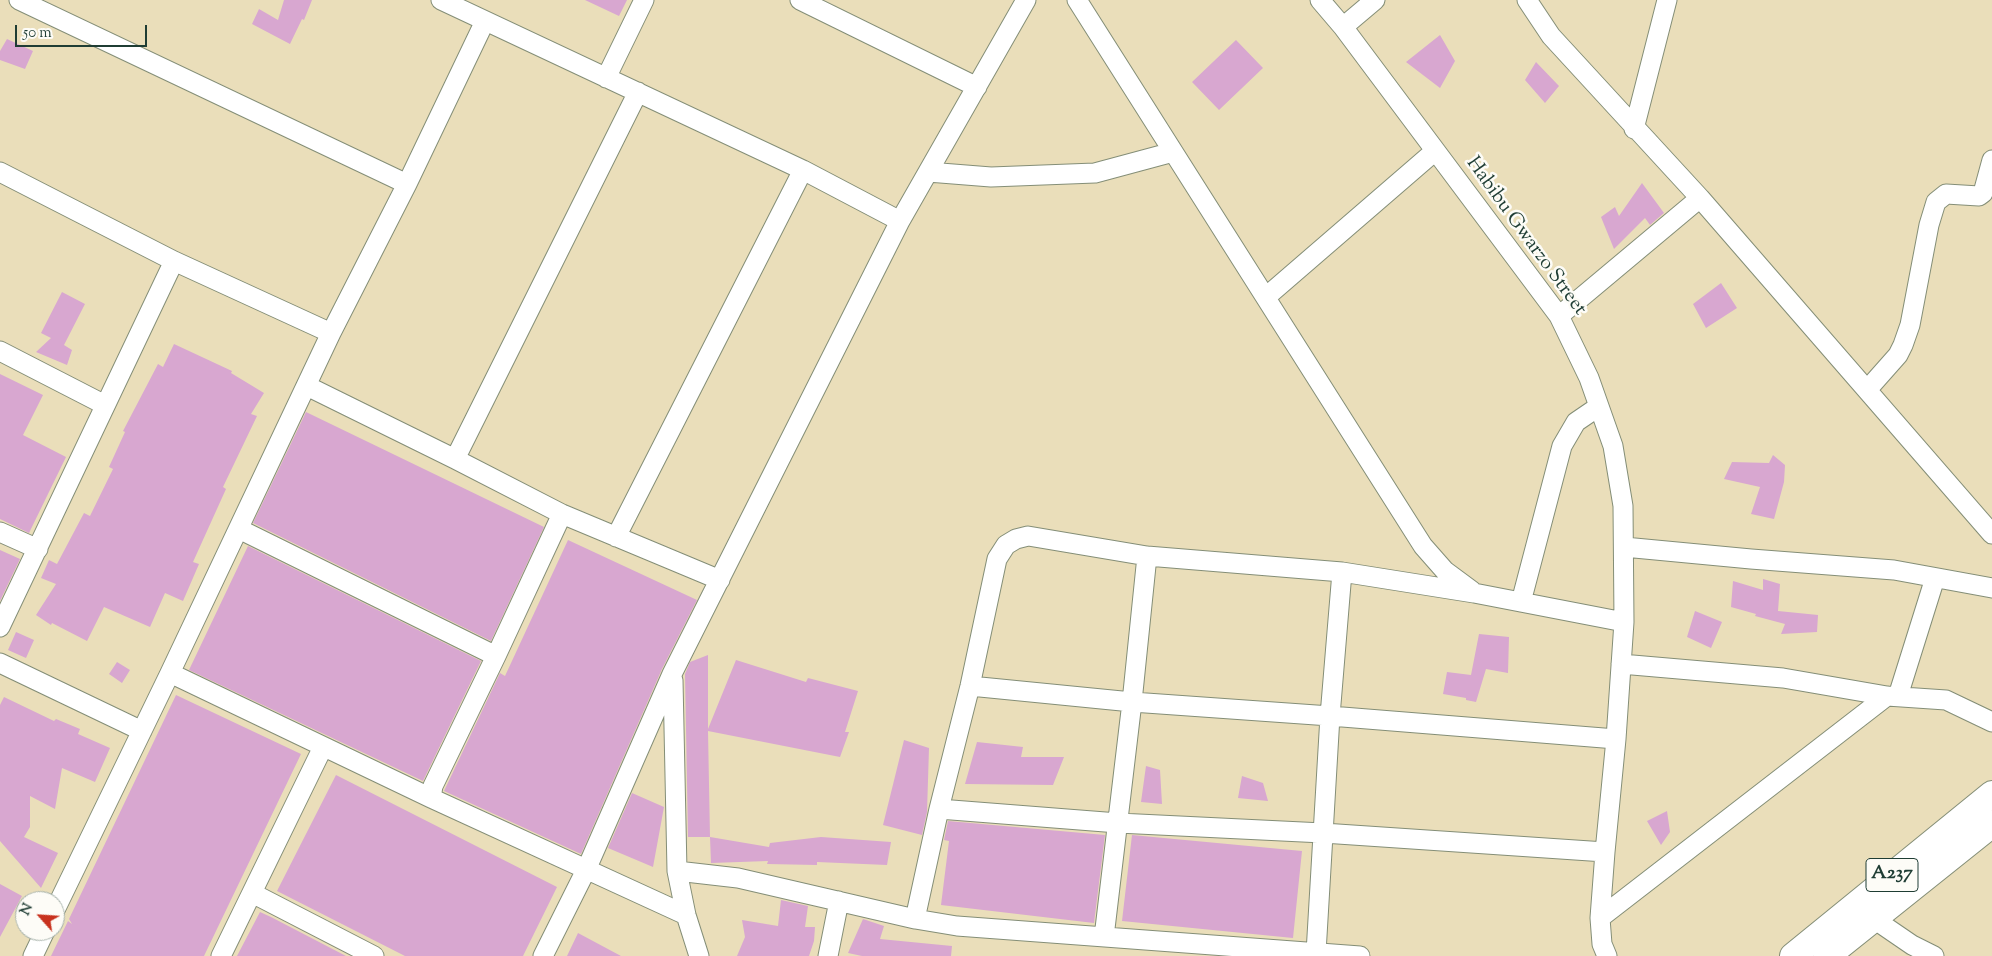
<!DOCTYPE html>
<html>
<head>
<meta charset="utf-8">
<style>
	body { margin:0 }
	#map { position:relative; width:1992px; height:956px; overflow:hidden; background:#eadeba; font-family:"Sorts Mill Goudy",serif }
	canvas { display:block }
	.north { position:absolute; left:15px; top:891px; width:50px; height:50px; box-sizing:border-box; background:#fdfcf7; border:1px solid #a4b0a9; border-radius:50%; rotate:296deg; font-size:14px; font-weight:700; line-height:20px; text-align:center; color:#1f3d34 }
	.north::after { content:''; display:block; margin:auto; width:18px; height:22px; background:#c8321e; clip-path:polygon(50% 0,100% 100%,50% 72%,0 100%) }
	.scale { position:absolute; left:15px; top:25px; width:132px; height:22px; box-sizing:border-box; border:2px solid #1f3d34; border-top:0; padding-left:6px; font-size:15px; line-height:18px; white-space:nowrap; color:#1f3d34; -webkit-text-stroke:4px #fdfcf7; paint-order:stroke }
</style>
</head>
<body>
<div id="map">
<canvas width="1992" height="956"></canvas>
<div class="north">N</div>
<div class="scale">50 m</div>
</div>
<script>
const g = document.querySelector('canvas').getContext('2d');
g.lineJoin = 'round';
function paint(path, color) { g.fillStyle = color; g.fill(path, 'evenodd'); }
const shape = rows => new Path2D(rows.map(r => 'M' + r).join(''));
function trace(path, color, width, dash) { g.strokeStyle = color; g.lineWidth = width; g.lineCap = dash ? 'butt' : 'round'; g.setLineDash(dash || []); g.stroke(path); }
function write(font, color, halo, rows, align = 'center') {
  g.font = font + ' "Sorts Mill Goudy",serif'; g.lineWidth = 5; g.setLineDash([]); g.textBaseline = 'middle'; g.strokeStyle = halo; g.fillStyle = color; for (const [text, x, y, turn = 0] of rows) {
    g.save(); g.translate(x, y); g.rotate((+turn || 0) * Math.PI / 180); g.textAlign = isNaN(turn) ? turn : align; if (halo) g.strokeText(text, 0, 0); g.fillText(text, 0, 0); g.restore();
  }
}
paint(shape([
	[284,0,312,0,304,20,302,19,290,44,252,24,259,9,278,20],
	[585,0,627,0,619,16],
	[1440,35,1455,61,1440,88,1406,62],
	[7,39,33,51,25,69,0,60,0,51],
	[1236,40,1263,68,1219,110,1192,82],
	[1536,62,1559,86,1545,103,1525,80],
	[1642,183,1664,213,1650,225,1645,218,1614,249,1601,217,1615,207,1619,216],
	[1721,283,1737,308,1706,328,1693,304],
	[62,292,85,304,64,345,72,350,67,365,36,352,51,338,41,333],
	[174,344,232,371,231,373,264,393,251,414,257,416,223,487,226,489,193,562,199,564,183,601,165,593,150,627,104,607,87,641,52,623,51,625,36,615,56,584,41,578,49,560,57,564,84,513,90,516,113,469,109,467,125,432,123,431,158,364,163,367],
	[0,374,43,395,23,435,66,457,29,533,0,519],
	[306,412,544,527,491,641,253,523],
	[1773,455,1785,465,1784,482,1774,519,1751,514,1760,487,1724,479,1732,462,1769,463],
	[568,540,697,600,662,669,581,854,444,791,500,673,505,676],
	[248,546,481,661,423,781,189,670],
	[0,550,20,559,0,601],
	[1763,579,1780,584,1778,611,1818,615,1817,632,1781,634,1785,624,1755,616,1756,614,1731,607,1733,581,1763,590],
	[1695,611,1722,622,1711,648,1687,637],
	[16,632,34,640,26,658,8,650],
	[1479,634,1509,637,1508,673,1486,669,1476,702,1466,700,1466,698,1443,694,1447,672,1471,675],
	[708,655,708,729,736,660,806,682,808,678,858,691,845,732,849,732,840,757,708,731,710,837,688,837,685,674,690,662],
	[117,662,130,670,122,683,109,674],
	[176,695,301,754,204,956,51,956,68,921,72,924,69,919],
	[4,697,54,721,56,719,80,729,78,734,110,748,95,782,62,768,55,809,30,796,30,827,24,837,58,853,41,888,0,841,0,705],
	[904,740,929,748,927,812,922,835,883,825],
	[977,742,1023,747,1021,757,1064,757,1053,785,965,784],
	[1146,766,1160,770,1162,804,1141,802],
	[336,775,557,887,523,956,405,956,277,891],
	[1242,776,1263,783,1268,801,1238,798],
	[632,793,664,807,653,867,608,848],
	[1667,811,1670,832,1661,845,1647,821],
	[948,821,1105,835,1094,923,941,905,949,841,944,840],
	[1132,835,1302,851,1293,938,1122,921],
	[710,837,769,847,770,843,821,837,891,842,887,865,817,862,817,865,767,864,768,861,711,863],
	[0,884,22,896,0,937],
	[781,900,808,906,805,927,815,927,814,941,809,956,737,956,745,937,742,920,778,926],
	[260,912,271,917,346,956,237,956],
	[863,919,884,926,880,939,952,946,951,956,862,956,848,953],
	[578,933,621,956,567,956]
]), '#d8a7d0');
const minor = shape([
	[19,0,407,184],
	[441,0,803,170,900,221],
	[800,0,977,87],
	[1077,0,1423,546,1445,571,1472,591],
	[1320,0,1343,27,1559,316,1589,378,1613,446,1623,506,1624,622,1616,739,1605,852,1600,918,1602,944,1607,956],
	[1527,0,1551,36,1700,198,1992,534],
	[1343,27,1375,0],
	[606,78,644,0],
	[1634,129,1667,0],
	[0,172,174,261,331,333],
	[928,172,991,177,1095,173,1173,152],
	[1266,297,1435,151],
	[1559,316,1700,198],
	[0,351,105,405],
	[307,386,455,459,562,514,720,580],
	[1867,390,1898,355,1903,345,1910,325,1929,225,1936,202,1946,194,1979,196,1983,193,1992,160],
	[455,459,638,92],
	[239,529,496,656],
	[0,532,38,549],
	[616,537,803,170],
	[1624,547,1751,559,1894,570,1992,588],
	[1521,602,1562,446,1576,422,1598,407],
	[0,627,174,261],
	[0,663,142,731],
	[1621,664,1783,678,1887,696,1946,700,1992,722],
	[170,673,431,798,686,915],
	[673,680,677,871,686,915,699,956],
	[970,686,1132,702,1330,716,1616,739],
	[1898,696,1935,578],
	[431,798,433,786,496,656,562,514],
	[939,809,1118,823,1323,833,1605,852],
	[677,871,738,878,915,919,957,926,1360,956],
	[252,893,374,956],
	[55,910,170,673,331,333,407,184,485,21],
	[1600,918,1887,696],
	[915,919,939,809,970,686,997,559,1006,545,1016,539,1028,536,1147,556,1342,572,1474,593,1624,622],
	[1874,919,1912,945,1934,956],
	[1104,937,1132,702,1147,556],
	[1316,953,1330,716,1342,572],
	[33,956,45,931],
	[221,956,323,747],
	[543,956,586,870,672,674,900,221,1026,0],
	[828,956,839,901]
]);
const highway = shape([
	[1793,956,1992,794],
	[1827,956,1992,824]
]);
trace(minor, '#848e77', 21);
trace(highway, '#848e77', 28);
trace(minor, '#fff', 19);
trace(highway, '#fff', 26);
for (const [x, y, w] of [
	[1892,875,52]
]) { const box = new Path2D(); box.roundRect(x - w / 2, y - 16.5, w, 33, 4); g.fillStyle = '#fdfcf7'; g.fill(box); trace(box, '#1f3d34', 1); }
write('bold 19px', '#1f3d34', null, [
	["A237",1892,875]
]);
write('20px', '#1f3d34', '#fdfcf7', [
	["Habibu Gwarzo Street",1525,237,54]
]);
</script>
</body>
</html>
